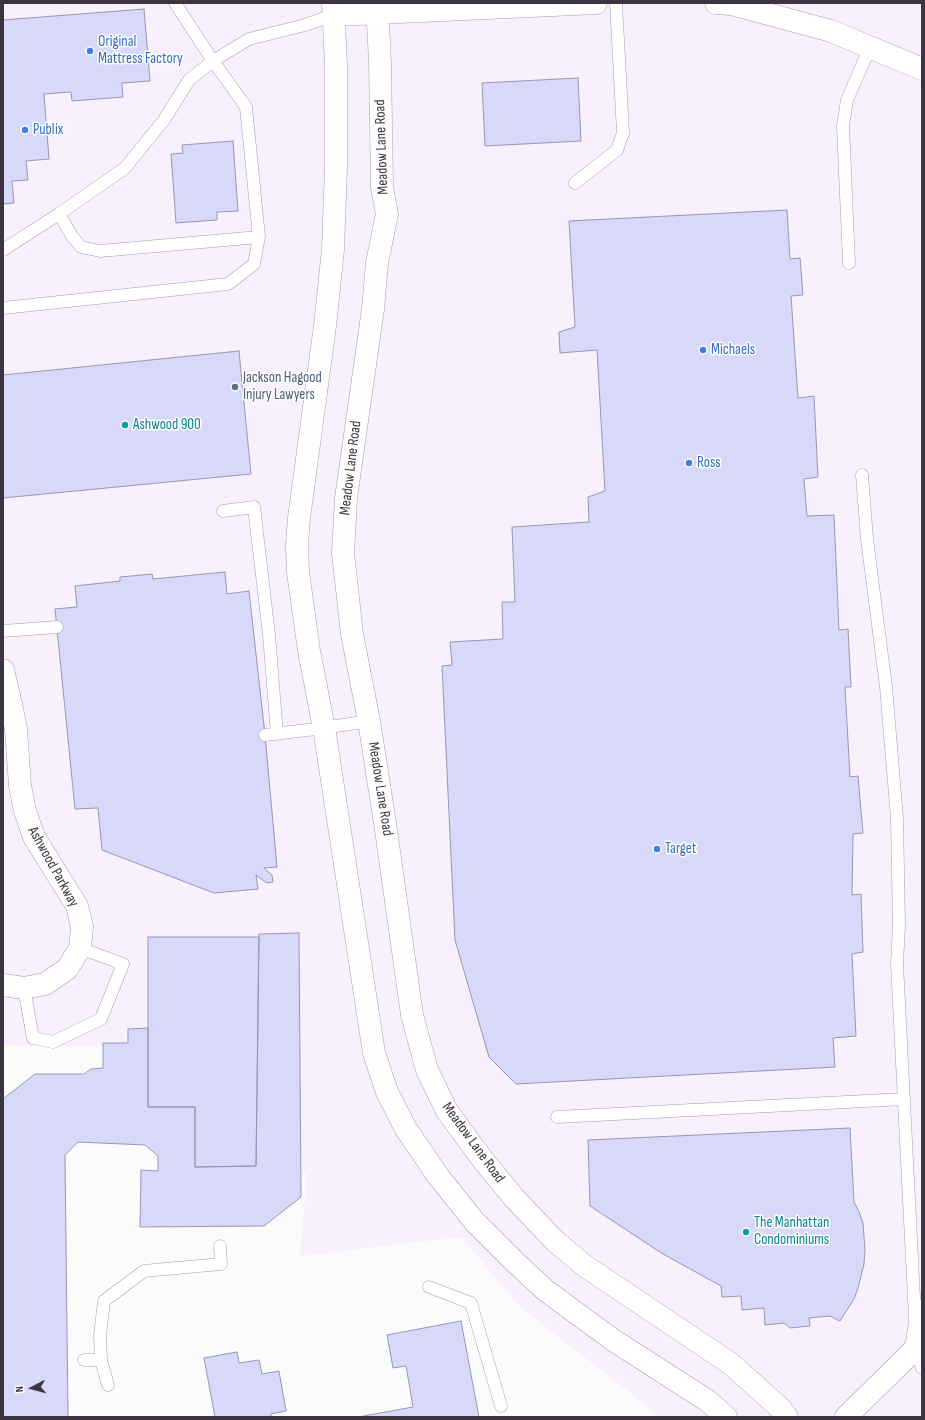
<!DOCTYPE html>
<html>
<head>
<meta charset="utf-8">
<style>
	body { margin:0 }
	#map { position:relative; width:925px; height:1420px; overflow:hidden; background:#fbfbfb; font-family:"Sofia Sans Condensed",sans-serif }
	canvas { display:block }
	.frame { position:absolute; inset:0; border:4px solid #3c3541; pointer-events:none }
	.north { position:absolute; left:12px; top:1368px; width:40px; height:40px; -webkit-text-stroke:3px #fff; paint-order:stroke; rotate:264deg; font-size:11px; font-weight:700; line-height:16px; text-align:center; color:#3c3541 }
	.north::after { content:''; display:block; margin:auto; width:14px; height:18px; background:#3c3541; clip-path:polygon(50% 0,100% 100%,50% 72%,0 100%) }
</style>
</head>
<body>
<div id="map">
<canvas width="925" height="1420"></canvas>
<div class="frame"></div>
<div class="north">N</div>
</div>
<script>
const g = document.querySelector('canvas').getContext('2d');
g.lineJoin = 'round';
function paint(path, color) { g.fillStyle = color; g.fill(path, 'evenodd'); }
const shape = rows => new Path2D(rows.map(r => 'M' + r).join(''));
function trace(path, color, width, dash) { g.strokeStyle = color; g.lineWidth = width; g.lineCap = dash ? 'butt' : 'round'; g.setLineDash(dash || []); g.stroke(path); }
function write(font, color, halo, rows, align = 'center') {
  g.font = font + ' "Sofia Sans Condensed",sans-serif'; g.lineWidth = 3; g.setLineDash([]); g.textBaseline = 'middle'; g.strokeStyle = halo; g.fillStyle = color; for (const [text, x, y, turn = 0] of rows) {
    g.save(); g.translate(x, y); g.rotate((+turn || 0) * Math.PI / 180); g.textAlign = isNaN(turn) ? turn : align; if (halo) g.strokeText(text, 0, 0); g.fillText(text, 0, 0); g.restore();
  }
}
paint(shape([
	[3,3,922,3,922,1417,659,1417,611,1378,520,1307,461,1237,300,1256,307,1174,210,1169,162,1048,3,1045]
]), '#f9f0fe');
const building = shape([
	[144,9,150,81,122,83,123,97,72,101,71,92,44,94,49,159,26,161,28,180,12,181,14,203,3,204,3,20,144,9],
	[578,78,581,141,485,146,482,83,578,78],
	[233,141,238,211,217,212,217,220,176,223,171,154,183,153,182,145,233,141],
	[787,210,790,259,800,258,803,295,791,296,798,398,814,396,818,477,804,479,807,516,834,515,839,630,848,629,851,687,845,687,850,777,858,776,863,833,853,834,852,895,861,894,863,952,852,954,856,1036,833,1038,835,1067,516,1084,489,1057,455,940,442,666,452,665,450,642,503,639,502,602,515,602,512,527,589,522,588,497,605,491,597,350,560,353,559,332,575,327,569,221,787,210],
	[239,351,251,474,3,498,3,375,239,351],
	[225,572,227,594,249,591,265,735,277,867,264,868,272,875,273,882,267,883,256,875,258,889,214,893,102,850,98,808,75,809,55,609,77,607,75,586,120,581,120,577,152,574,153,579,225,572],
	[299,933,301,1197,264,1226,140,1227,141,1170,158,1171,158,1156,145,1145,78,1142,65,1155,68,1417,3,1417,3,1099,35,1074,84,1074,91,1069,103,1068,103,1043,128,1043,128,1029,148,1028,148,1107,195,1107,195,1167,256,1166,259,934,299,933],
	[148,937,259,937,256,1166,195,1167,195,1107,148,1107,148,937],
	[850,1128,854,1202,859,1212,863,1223,865,1250,864,1264,858,1288,854,1299,840,1321,830,1316,809,1318,810,1326,790,1328,784,1323,765,1325,764,1308,742,1310,741,1296,722,1297,721,1286,663,1254,590,1206,588,1140,850,1128],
	[461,1321,479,1417,358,1417,413,1407,406,1366,393,1368,387,1335,461,1321],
	[237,1352,239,1363,259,1360,262,1374,279,1371,286,1411,271,1414,271,1417,215,1417,204,1358,237,1352]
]);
paint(building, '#d7d8fa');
trace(building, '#9797b5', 1);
const service = shape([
	[575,183,617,150,623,133,616,3],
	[59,214,72,236,81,247,100,251,259,237],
	[3,250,59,214,125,168,164,120,189,80,213,61,249,39,305,25,334,15],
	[849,263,843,126,847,100,870,47],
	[3,308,228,284,254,264,259,237,246,107,213,61,175,3],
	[862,475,867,539,886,687,897,818,899,925,897,964,915,1318],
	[223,511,254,507,269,635,277,734],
	[3,631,57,627],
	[265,735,316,729,369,721],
	[24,988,33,1038,53,1042,101,1019,123,964,80,948],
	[557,1117,904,1099],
	[429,1287,471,1303,501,1406],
	[916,1344,922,1368],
	[84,1360,101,1360,108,1385],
	[101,1360,100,1336,104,1301,144,1271,221,1264,220,1246]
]);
const minor = shape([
	[3,670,11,704,16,729,20,786,25,811,34,837,77,906,82,927,80,948,67,969,45,984,24,988,3,985],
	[846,1417,916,1348,922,1310]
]);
const tertiary = shape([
	[333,3,336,65,336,168,333,249,325,326,299,518,297,545,298,572,309,651,324,728,374,1053,387,1092,406,1129,438,1176,474,1221,516,1263,545,1290,613,1340,708,1401,726,1417],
	[377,3,380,62,382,187,387,214,377,263,373,309,346,498,343,553,352,634,369,721,385,823,412,1015,427,1070,447,1111,483,1160,515,1199,555,1241,585,1266,731,1364,780,1408,787,1417],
	[716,3,731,4,831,31,922,69],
	[334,15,596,3]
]);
trace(service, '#a998b3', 13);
trace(minor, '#a998b3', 23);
trace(tertiary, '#a998b3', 23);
trace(service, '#fff', 12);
trace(minor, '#fff', 22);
trace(tertiary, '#fff', 22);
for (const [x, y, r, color] of [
	[90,51,4,"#3f7fe0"],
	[25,130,4,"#3f7fe0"],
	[703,350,4,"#3f7fe0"],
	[235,387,4,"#5c6f8a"],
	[125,425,4,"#0f9aa8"],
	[689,463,4,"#3f7fe0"],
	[657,849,4,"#3f7fe0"],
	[746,1232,4,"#0f9aa8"]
]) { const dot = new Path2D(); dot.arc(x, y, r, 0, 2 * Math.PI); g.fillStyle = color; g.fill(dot); trace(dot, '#fff', 1.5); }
write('15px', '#366cbe', '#fff', [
	["Original",98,42],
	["Mattress Factory",98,59],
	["Publix",33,130],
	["Michaels",711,350],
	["Ross",697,463],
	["Target",665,849]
], 'left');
write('15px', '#3c3541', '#fff', [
	["Meadow Lane Road",382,147,-92],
	["Meadow Lane Road",351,468,-83],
	["Meadow Lane Road",380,789,81],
	["Ashwood Parkway",53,867,61],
	["Meadow Lane Road",473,1143,54]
]);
write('15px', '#4e5e75', '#fff', [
	["Jackson Hagood",243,378],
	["Injury Lawyers",243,395]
], 'left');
write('15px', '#0d838f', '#fff', [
	["Ashwood 900",133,425],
	["The Manhattan",754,1223],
	["Condominiums",754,1240]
], 'left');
</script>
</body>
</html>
